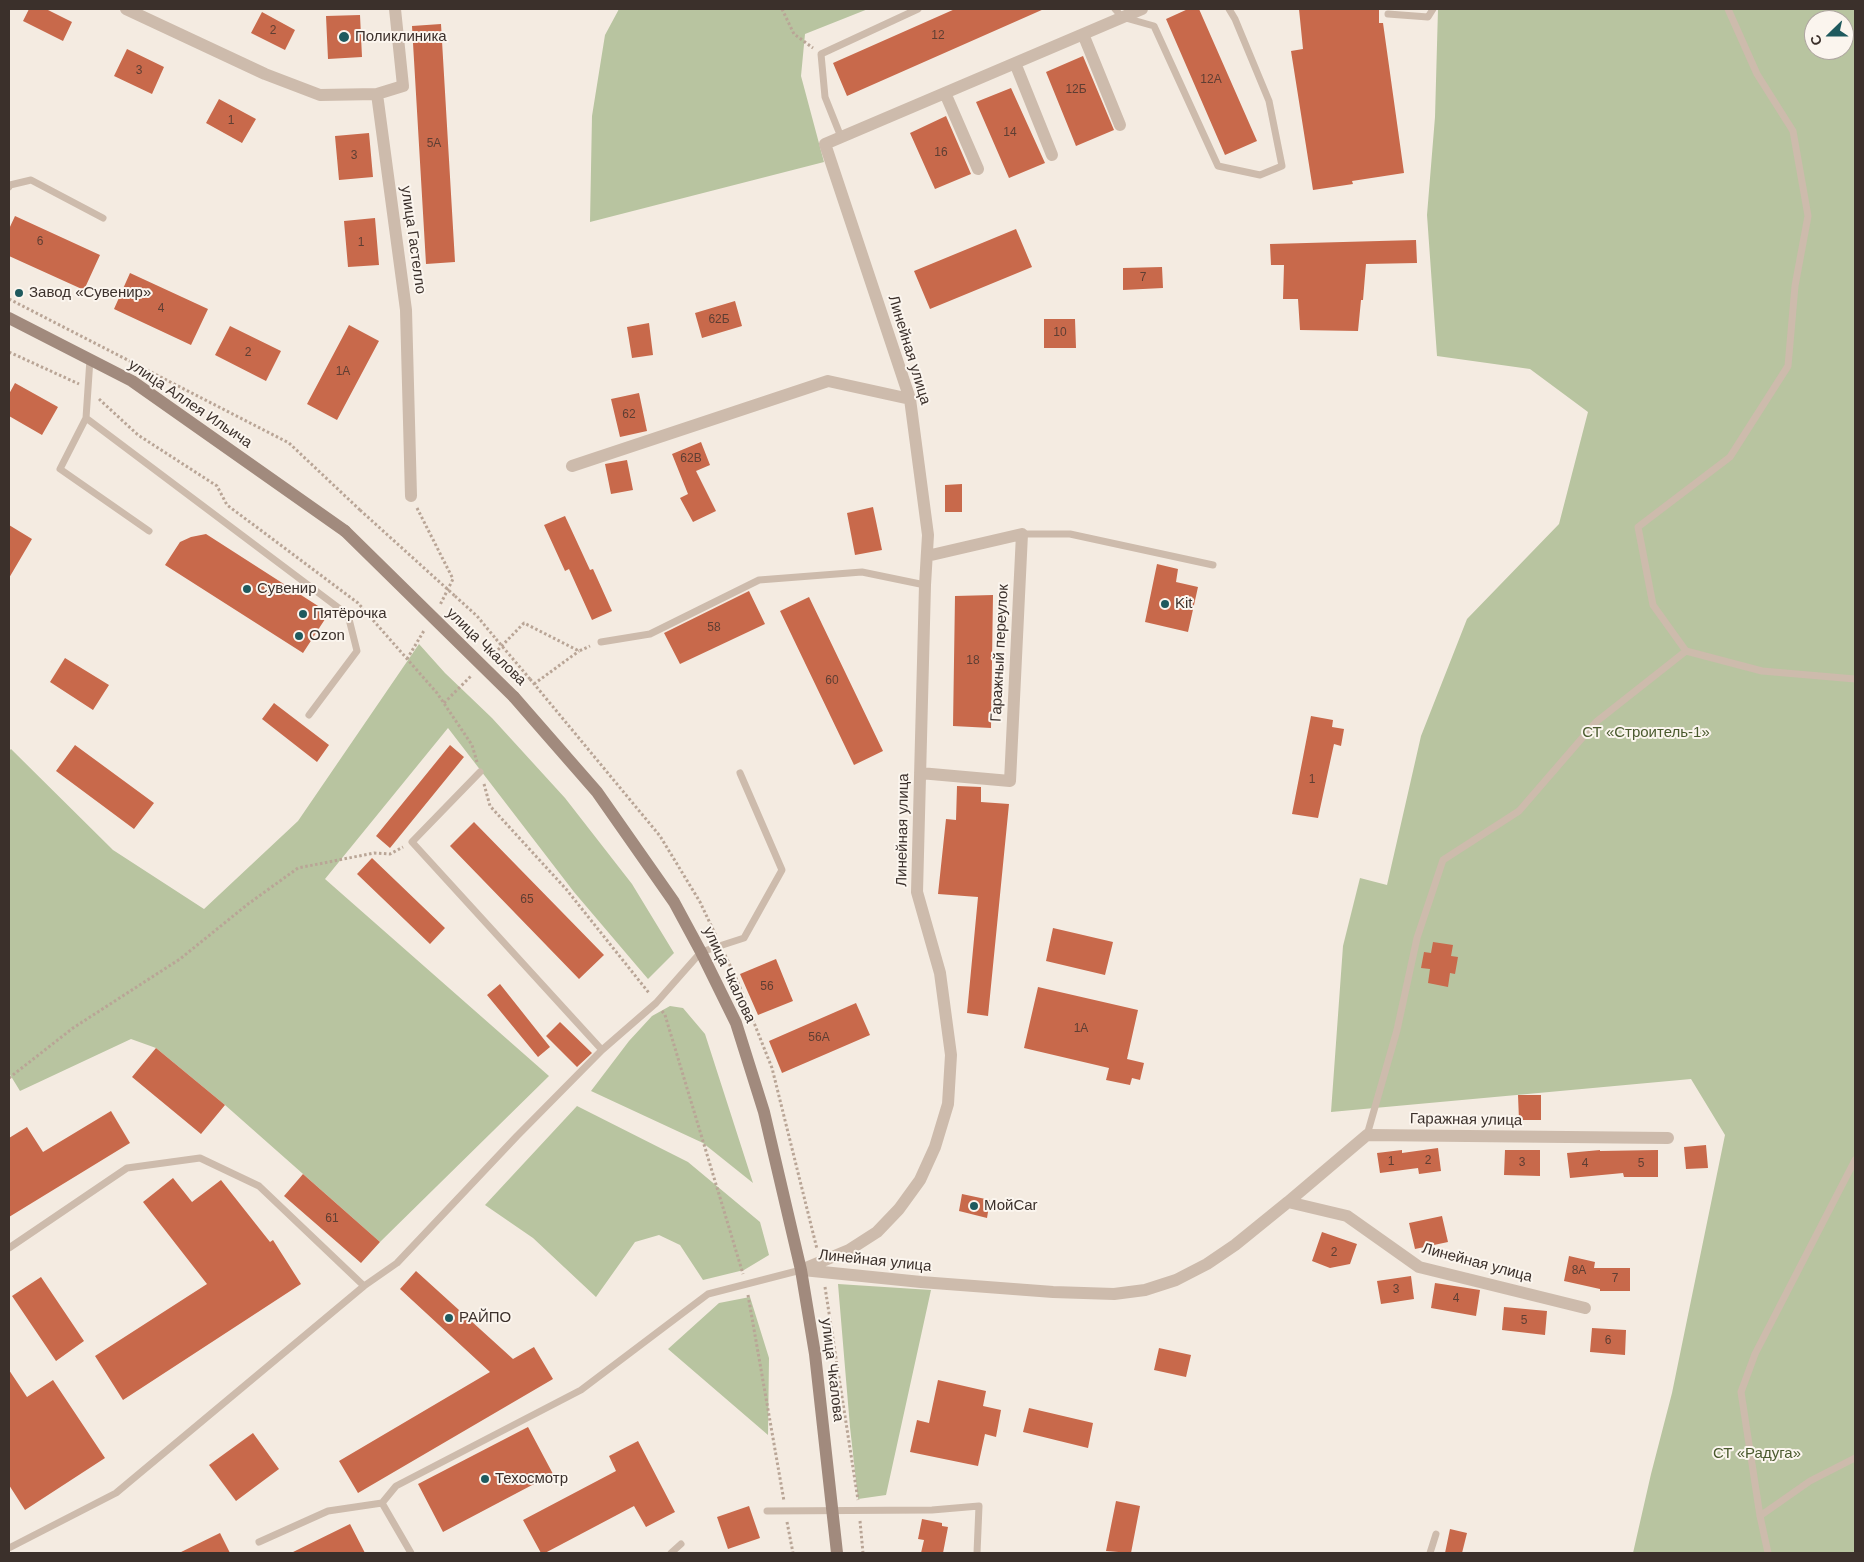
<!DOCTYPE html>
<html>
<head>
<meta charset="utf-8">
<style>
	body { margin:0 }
	#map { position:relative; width:1864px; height:1562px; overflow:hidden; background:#f4ebe1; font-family:Helvetica,sans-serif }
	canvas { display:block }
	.frame { position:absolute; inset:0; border:10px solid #3b302b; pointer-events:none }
	.north { position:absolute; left:1804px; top:10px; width:50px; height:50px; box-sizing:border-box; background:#fbf5ee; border:1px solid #aea6a0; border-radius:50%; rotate:248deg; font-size:14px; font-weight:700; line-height:20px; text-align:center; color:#3b302b }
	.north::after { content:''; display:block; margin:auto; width:18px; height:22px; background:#1f5a5e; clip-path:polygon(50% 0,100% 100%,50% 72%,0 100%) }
</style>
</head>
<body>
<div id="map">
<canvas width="1864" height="1562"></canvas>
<div class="frame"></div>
<div class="north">С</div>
</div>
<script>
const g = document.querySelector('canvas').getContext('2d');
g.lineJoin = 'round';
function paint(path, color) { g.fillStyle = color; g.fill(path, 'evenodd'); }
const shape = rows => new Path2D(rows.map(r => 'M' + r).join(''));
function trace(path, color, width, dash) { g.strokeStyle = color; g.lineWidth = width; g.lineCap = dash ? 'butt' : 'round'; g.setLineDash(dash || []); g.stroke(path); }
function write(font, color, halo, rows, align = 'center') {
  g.font = font + ' Helvetica,sans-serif'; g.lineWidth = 4; g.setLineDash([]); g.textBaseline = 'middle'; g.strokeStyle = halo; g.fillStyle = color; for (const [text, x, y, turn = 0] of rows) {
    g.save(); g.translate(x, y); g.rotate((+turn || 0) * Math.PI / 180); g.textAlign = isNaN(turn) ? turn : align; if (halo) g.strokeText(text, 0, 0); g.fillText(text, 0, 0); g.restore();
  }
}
paint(shape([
	[619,9,868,9,805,34,801,76,824,162,590,222,592,116,605,35],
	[1438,9,1855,9,1855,1553,1633,1553,1651,1474,1672,1393,1725,1135,1691,1079,1331,1112,1343,946,1360,878,1387,885,1421,736,1467,619,1559,524,1588,412,1530,369,1437,356,1427,215,1435,117],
	[1814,20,1844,20,1844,50,1814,50],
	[419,644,445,673,492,718,565,798,632,884,674,953,648,979,574,892,448,728,325,879,549,1076,380,1242,225,1105,156,1048,131,1039,20,1091,9,1073,9,751,11,749,113,850,204,909,298,821],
	[670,1006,683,1008,705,1034,753,1183,703,1143,591,1091,629,1041,652,1016],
	[577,1106,688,1162,760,1222,769,1255,744,1270,703,1280,680,1245,659,1235,635,1242,596,1297,533,1238,485,1205],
	[838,1284,931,1290,886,1495,858,1499,850,1427],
	[750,1297,769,1358,768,1435,668,1349,719,1303]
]), '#b8c4a0');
paint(shape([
	[29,9,46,9,72,22,63,41,23,21],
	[955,9,1044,9,847,96,833,63],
	[1188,9,1199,9,1257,141,1225,155,1166,19],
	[1299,9,1379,9,1379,23,1383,23,1404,173,1352,181,1353,184,1313,190,1291,51,1303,49],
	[262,12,295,30,285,50,251,33],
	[360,15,362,57,328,59,326,16],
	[441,24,455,262,426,264,412,26],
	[127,49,164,67,152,94,114,76],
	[1083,56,1114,130,1076,146,1046,72],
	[1011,88,1045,163,1009,178,976,102],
	[219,99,256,119,242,143,206,123],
	[946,116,971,174,935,189,910,133],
	[369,133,373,177,339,180,335,136],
	[15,216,100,255,84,290,9,256,9,229],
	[375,218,379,265,348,267,344,221],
	[1016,229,1032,267,930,309,914,271],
	[1416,240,1417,263,1366,264,1363,300,1361,300,1358,331,1300,330,1298,299,1283,299,1284,265,1271,265,1270,244],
	[1162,267,1163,288,1123,290,1123,268],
	[130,273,208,309,191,345,114,309],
	[735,301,742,326,702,338,695,313],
	[1044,319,1075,319,1076,348,1044,348],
	[649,323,653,355,632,358,627,327],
	[349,325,379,341,337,420,307,404],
	[230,326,281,351,266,381,215,355],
	[15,383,58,407,42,435,9,416,9,394],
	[639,393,647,431,620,437,611,399],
	[701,442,710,465,696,471,716,511,693,522,680,498,688,494,672,454],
	[627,460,633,490,611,494,605,464],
	[962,484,962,512,945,512,945,485],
	[873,507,882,550,855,555,847,513],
	[565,516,590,570,593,569,612,611,592,620,569,569,565,571,544,525],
	[9,525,32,539,9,578],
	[206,534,329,613,303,653,165,565,180,542,191,537],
	[1157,564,1178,569,1176,582,1198,587,1188,632,1145,622],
	[749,591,765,624,680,664,664,633],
	[993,595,991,728,953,726,955,596],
	[809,597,883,751,854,765,780,611],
	[65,658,109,685,93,710,50,682],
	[274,703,329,745,317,762,262,719],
	[1311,716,1333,720,1332,727,1344,729,1341,746,1334,744,1318,818,1292,814],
	[75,745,154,803,134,829,56,771],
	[450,745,464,757,390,848,376,836],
	[957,786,981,787,981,802,1009,804,988,1016,967,1013,978,897,938,894,946,819,956,820],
	[474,822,604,955,579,979,450,846],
	[372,858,445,928,430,944,357,874],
	[1053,928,1113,942,1105,975,1046,961],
	[1433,942,1453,945,1451,956,1458,957,1455,974,1450,973,1448,987,1428,983,1430,969,1421,968,1424,952,1431,953],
	[776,959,793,1001,758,1015,740,974],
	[500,984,550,1047,538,1057,487,995],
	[1038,987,1138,1010,1127,1059,1144,1063,1140,1080,1132,1078,1130,1085,1106,1080,1109,1068,1024,1048],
	[856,1003,870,1035,782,1073,769,1041],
	[560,1022,592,1053,577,1067,546,1036],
	[156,1048,225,1105,201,1134,132,1077],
	[1518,1095,1541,1095,1541,1120,1519,1120],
	[111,1111,130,1143,9,1217,9,1138,27,1127,43,1152],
	[1706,1145,1708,1168,1686,1169,1684,1147],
	[1438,1148,1441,1171,1419,1174,1418,1168,1380,1173,1377,1153,1402,1150,1402,1153],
	[1505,1150,1540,1150,1540,1176,1504,1175],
	[1600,1150,1600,1151,1658,1150,1658,1177,1624,1177,1623,1173,1570,1178,1567,1153],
	[303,1174,380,1242,361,1263,284,1196],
	[173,1178,192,1202,221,1180,270,1242,273,1240,301,1284,123,1400,95,1356,207,1284,143,1202],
	[962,1194,990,1200,987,1218,959,1211],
	[1442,1216,1448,1242,1415,1249,1409,1223],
	[1322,1232,1357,1244,1350,1264,1330,1268,1312,1261],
	[1569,1256,1595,1262,1594,1268,1630,1268,1630,1291,1600,1291,1600,1289,1564,1281],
	[416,1271,513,1359,534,1347,553,1379,358,1493,339,1461,490,1372,400,1289],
	[1411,1276,1414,1299,1381,1304,1377,1281],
	[41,1277,84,1341,56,1361,12,1296],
	[1435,1283,1480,1290,1476,1316,1431,1308],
	[1504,1307,1547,1311,1545,1335,1502,1330],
	[1592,1328,1626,1330,1625,1355,1590,1352],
	[1159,1348,1191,1355,1186,1377,1154,1370],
	[9,1370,27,1397,53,1380,105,1458,25,1510,9,1485],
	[938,1380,986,1391,983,1406,1001,1410,996,1437,985,1434,978,1466,910,1452,917,1420,929,1423],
	[1029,1408,1093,1423,1088,1448,1023,1432],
	[528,1427,553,1474,443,1532,418,1484],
	[253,1433,279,1469,236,1501,209,1465],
	[638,1441,675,1512,646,1527,634,1506,545,1553,541,1553,523,1520,616,1471,609,1456],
	[1116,1501,1140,1506,1131,1553,1106,1551],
	[749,1506,760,1538,728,1549,717,1517],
	[922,1519,942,1523,942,1526,948,1527,943,1553,921,1553,924,1540,918,1539],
	[350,1524,365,1553,291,1553],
	[1450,1529,1467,1533,1462,1553,1445,1553],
	[220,1533,230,1553,179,1553]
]), '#c8694b');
trace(shape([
	[782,9,794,34,813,48],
	[9,299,289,443,360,510],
	[9,352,79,384],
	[99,399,138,435,217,486,227,505,358,603,437,693,472,745,477,762],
	[417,508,453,579,440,605],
	[455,596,477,616,496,639],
	[491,657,524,623,579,651,590,646],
	[407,659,425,629],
	[530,679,660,836,700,902,716,936],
	[534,684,579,651],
	[444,703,472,675],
	[484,784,490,806,566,889,649,993],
	[725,955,737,980,772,1068,817,1249],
	[662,1011,665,1015,743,1274],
	[9,1078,73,1028,180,959,248,904,298,868,374,853,390,854,403,847],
	[825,1287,858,1500],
	[748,1295,784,1501],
	[860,1521,863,1553],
	[787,1522,793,1553]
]), '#b9a596', 3, [2.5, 2.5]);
trace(shape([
	[1115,9,1122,17,1154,26,1218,166,1260,175,1282,166,1269,101,1235,19,1229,9],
	[1388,14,1428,17,1433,9],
	[841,137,825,97,821,54,918,9],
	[9,187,10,185,31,180,103,218],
	[90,359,86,418,60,469,149,531],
	[86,418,348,615,357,651,309,715],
	[1022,534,1070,534,1213,565],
	[601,642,650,634,759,580,862,572,925,585],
	[1686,651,1653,605,1638,527,1730,457,1788,366,1795,286,1808,216,1793,131,1757,74,1728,9],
	[480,772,412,842,602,1050],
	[1367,1135,1397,1030,1417,938,1443,860,1519,811,1596,722,1686,651,1762,671,1855,679],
	[9,1248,127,1168,200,1158,259,1186,364,1286],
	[382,1503,396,1486,581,1390,708,1294,801,1270],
	[767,1511,932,1510,979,1506,977,1553],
	[1760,1516,1810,1481,1855,1458],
	[259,1542,328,1511,382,1503,411,1553],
	[9,1548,116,1493,364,1286,397,1263,517,1136,602,1050,656,1003,701,952,744,938,782,870,740,773],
	[671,1553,681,1544],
	[1430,1553,1436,1534],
	[1768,1553,1760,1516,1741,1392,1755,1354,1855,1160]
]), '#cdbbac', 7);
trace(shape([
	[126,9,265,74,320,95,377,94],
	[395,9,403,86,377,94,406,310,411,496],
	[1083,34,1120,125],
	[1015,63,1052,155],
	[945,93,978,169],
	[572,466,828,381,910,399],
	[920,773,1010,781,1022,534,927,556],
	[1288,1202,1367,1135,1668,1138],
	[801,1270,849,1250,877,1232,899,1209,920,1180,935,1147,948,1104,951,1055,940,973,917,892,925,585,928,535,910,399,825,144,1142,9],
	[803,1270,921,1282,1053,1292,1114,1294,1145,1290,1176,1280,1207,1264,1235,1245,1288,1202,1347,1216,1419,1267,1585,1308]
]), '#cdbbac', 12);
trace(shape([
	[9,318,132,381,345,531],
	[514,697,597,792,674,902,701,952,736,1023,764,1112,801,1270,815,1354,837,1553]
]), '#a18a7d', 12);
trace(shape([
	[360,510,455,596],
	[496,639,530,679]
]), '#b9a596', 3, [2.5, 2.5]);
trace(shape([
	[345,531,514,697]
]), '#a18a7d', 12);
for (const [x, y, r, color] of [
	[344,37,6,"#1f5a5e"],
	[19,293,5,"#1f5a5e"],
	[247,589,5,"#1f5a5e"],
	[1165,604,5,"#1f5a5e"],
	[303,614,5,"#1f5a5e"],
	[299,636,5,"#1f5a5e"],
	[974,1206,5,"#1f5a5e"],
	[449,1318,5,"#1f5a5e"],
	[485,1479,5,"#1f5a5e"]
]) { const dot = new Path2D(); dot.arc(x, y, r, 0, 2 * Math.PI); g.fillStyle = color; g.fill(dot); trace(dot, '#fbf5ee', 2); }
write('12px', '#5e3e33', null, [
	["2",273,31],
	["12",938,36],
	["3",139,71],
	["12А",1211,80],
	["12Б",1076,90],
	["1",231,121],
	["14",1010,133],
	["5А",434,144],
	["16",941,153],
	["3",354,156],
	["6",40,242],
	["1",361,243],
	["7",1143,278],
	["4",161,309],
	["62Б",719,320],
	["10",1060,333],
	["2",248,353],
	["1А",343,372],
	["62",629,415],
	["62В",691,459],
	["58",714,628],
	["18",973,661],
	["60",832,681],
	["1",1312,780],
	["65",527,900],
	["56",767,987],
	["1А",1081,1029],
	["56А",819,1038],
	["2",1428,1161],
	["1",1391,1162],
	["3",1522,1163],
	["4",1585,1164],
	["5",1641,1164],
	["61",332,1219],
	["2",1334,1253],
	["8А",1579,1271],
	["7",1615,1279],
	["3",1396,1290],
	["4",1456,1299],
	["5",1524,1321],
	["6",1608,1341]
]);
write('15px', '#3b302b', '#fbf5ee', [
	["Поликлиника",355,37],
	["Завод «Сувенир»",29,293],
	["Сувенир",257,589],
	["Kit",1175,604],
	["Пятёрочка",313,614],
	["Ozon",309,636],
	["МойCar",984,1206],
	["РАЙПО",459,1318],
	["Техосмотр",495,1479]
], 'left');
write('15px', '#3b302b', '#fbf5ee', [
	["улица Гастелло",413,240,82],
	["Линейная улица",909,350,73],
	["улица Аллея Ильича",190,404,34],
	["улица Чкалова",486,647,44],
	["Гаражный переулок",1000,653,-87],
	["Линейная улица",903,830,-89],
	["улица Чкалова",729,975,65],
	["Гаражная улица",1466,1120,1],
	["Линейная улица",875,1261,6],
	["Линейная улица",1477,1263,15],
	["улица Чкалова",832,1370,83]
]);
write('15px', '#4a5a2e', '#fbf5ee', [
	["СТ «Строитель-1»",1646,733],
	["СТ «Радуга»",1757,1454]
]);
</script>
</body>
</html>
